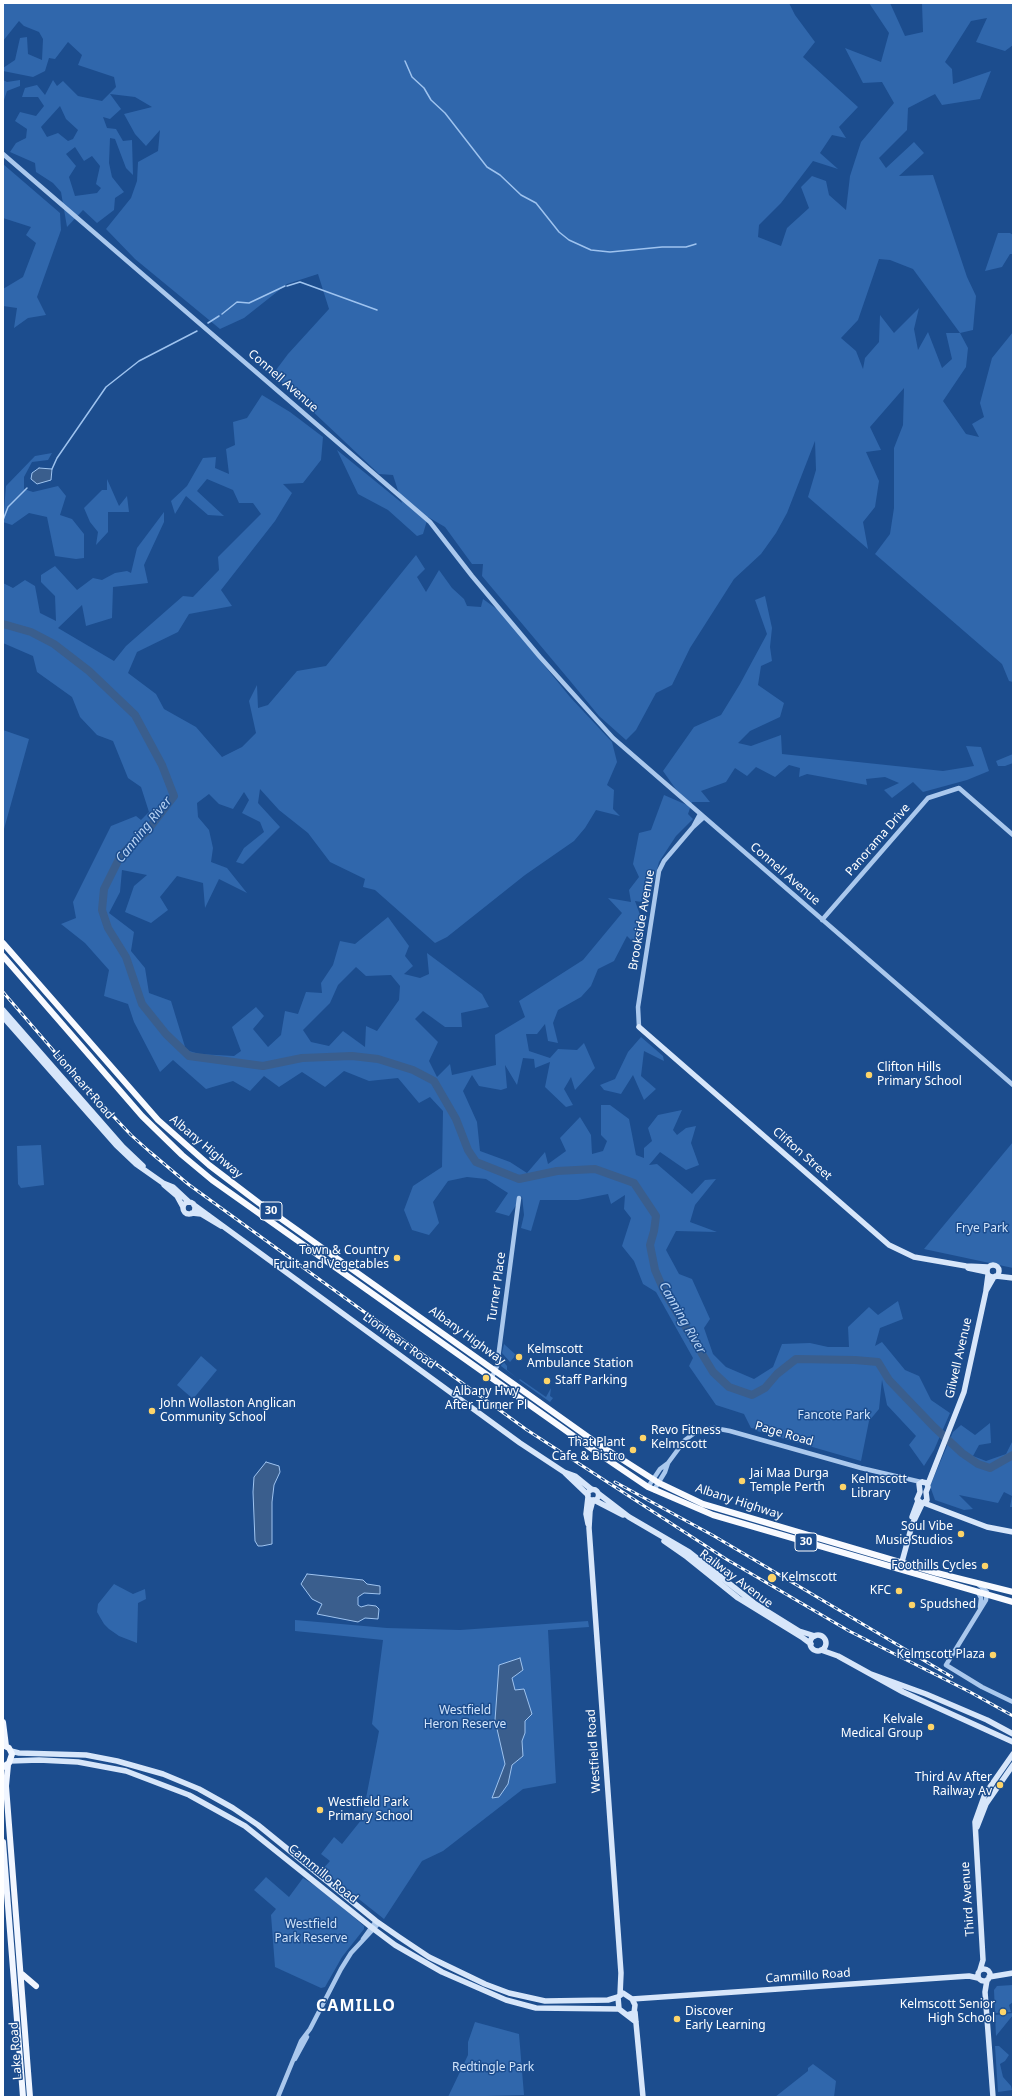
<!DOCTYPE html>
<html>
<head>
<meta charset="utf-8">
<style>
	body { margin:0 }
	#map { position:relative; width:1016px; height:2100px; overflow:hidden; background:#1c4d8e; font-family:"Noto Sans",sans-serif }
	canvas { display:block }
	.frame { position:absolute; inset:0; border:4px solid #fff; pointer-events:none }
</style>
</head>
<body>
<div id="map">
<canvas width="1016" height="2100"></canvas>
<div class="frame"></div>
</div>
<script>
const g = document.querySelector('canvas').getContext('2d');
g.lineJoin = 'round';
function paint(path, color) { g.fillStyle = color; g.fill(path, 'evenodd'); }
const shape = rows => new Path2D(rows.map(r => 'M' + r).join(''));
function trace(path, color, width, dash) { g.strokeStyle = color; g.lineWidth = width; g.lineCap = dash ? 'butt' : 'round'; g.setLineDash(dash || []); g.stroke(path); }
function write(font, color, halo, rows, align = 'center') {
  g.font = font + ' "Noto Sans",sans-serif'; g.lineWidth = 3; g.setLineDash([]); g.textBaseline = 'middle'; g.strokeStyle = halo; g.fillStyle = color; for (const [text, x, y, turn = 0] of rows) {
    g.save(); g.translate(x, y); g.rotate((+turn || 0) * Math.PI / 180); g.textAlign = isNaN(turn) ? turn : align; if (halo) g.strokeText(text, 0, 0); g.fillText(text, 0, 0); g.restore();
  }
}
paint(shape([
	[3,3,789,3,795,15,815,42,803,57,858,107,839,127,846,138,832,135,820,153,838,169,813,161,781,203,759,225,758,237,781,246,787,228,809,208,801,187,812,176,826,181,829,195,846,210,850,176,861,142,894,103,882,82,863,83,845,48,881,62,889,33,869,3,890,3,905,36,923,32,922,3,1013,3,1013,45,1005,51,976,42,987,18,971,21,945,62,952,69,953,84,991,71,980,99,942,105,935,94,908,108,907,130,879,158,886,168,914,142,924,153,899,176,933,175,967,277,976,296,973,330,960,333,968,348,966,367,943,401,966,434,979,437,972,424,984,417,980,403,992,358,1013,332,1013,682,1009,681,1002,664,875,554,890,534,894,508,894,448,903,425,904,388,870,427,881,450,866,452,879,481,875,507,863,522,868,549,808,497,816,470,815,441,787,513,776,533,761,554,734,579,690,648,672,685,656,693,636,730,626,740,599,716,571,682,482,576,483,564,472,564,445,527,428,517,423,534,417,536,388,510,358,494,337,450,402,503,393,475,379,474,273,374,288,354,329,309,318,274,287,284,244,318,220,329,135,259,106,229,131,198,137,181,138,162,158,151,160,130,146,146,135,134,124,114,152,107,135,97,110,94,121,109,110,119,103,117,107,128,116,129,123,141,132,140,133,175,126,168,115,139,110,138,109,163,112,177,124,192,115,198,114,210,97,223,83,210,67,227,61,192,53,183,36,172,35,163,10,152,16,143,26,138,27,129,15,121,20,112,36,116,44,106,38,97,22,97,25,88,37,85,45,95,53,80,57,86,63,81,78,96,102,101,116,87,114,77,78,65,82,55,68,42,55,59,49,58,45,71,33,77,3,71,3,68,15,60,20,38,27,37,28,54,42,60,43,39,39,32,24,26,19,21,3,41],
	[60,106,66,119,78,130,73,139,68,141,58,133,47,137,41,127],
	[75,147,84,161,92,156,100,166,96,184,101,188,97,193,75,196,69,177,76,166,66,154],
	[879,259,890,260,913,269,960,333,946,333,952,359,942,368,928,332,918,350,914,329,919,308,894,333,880,315,879,342,865,358,863,369,856,351,841,338,858,320],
	[3,80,7,82,20,80,20,86,7,91,3,103],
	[3,164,60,213,61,230,37,297,46,315,28,318,14,328,17,308,3,306,3,289,23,277,36,243,26,235,31,227,3,218],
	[998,233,1010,233,1013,235,1013,254,1010,254,1002,267,985,271],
	[262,395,290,412,323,437,321,460,303,483,283,484,292,493,275,521,221,590,232,606,189,614,178,632,137,652,128,673,156,694,164,709,196,727,222,757,242,747,256,733,249,701,257,685,258,708,268,705,297,671,326,666,416,555,425,569,417,577,426,592,439,570,452,588,464,599,467,606,481,607,483,599,501,612,570,697,612,742,617,762,607,785,614,790,613,809,620,816,596,810,585,828,574,841,525,875,447,937,435,943,375,890,363,887,365,879,330,862,308,833,279,810,260,789,258,803,280,827,243,864,236,862,244,848,264,832,260,822,242,813,249,800,244,792,233,809,219,804,209,794,197,803,198,817,209,830,213,848,211,862,227,868,247,893,219,879,205,908,203,883,177,876,160,897,168,910,151,923,125,912,134,886,147,875,122,870,120,892,109,913,134,932,131,951,145,968,149,993,171,1001,186,1050,199,1054,234,1056,241,1051,232,1027,256,1007,264,1016,253,1029,268,1047,281,1035,285,1011,298,1014,306,992,322,993,321,983,333,965,340,941,355,944,388,917,409,946,405,956,413,966,404,974,420,978,429,974,427,953,482,994,489,1007,461,1013,462,1027,445,1027,423,1011,415,1019,438,1042,429,1061,437,1077,450,1064,452,1075,496,1065,495,1035,525,1017,519,1001,583,960,622,913,608,898,631,902,629,890,639,877,633,864,639,833,651,830,664,795,687,805,663,771,694,727,721,715,740,684,767,634,755,600,765,596,772,628,770,647,772,661,761,666,758,685,784,703,780,717,750,731,738,743,751,746,781,735,782,754,943,771,974,766,966,746,981,747,989,771,967,780,923,792,913,782,892,798,884,790,899,783,885,777,866,779,867,785,807,774,799,777,800,768,789,765,775,777,756,767,747,776,735,768,726,782,701,791,710,802,692,802,688,814,693,819,676,836,659,862,648,903,635,901,643,923,635,944,627,936,614,961,598,969,591,986,581,997,558,1010,553,1023,558,1043,548,1041,545,1024,537,1034,526,1034,529,1051,550,1058,558,1049,577,1050,584,1043,595,1068,575,1090,571,1077,564,1089,573,1105,566,1107,545,1087,550,1062,535,1068,534,1059,523,1058,517,1085,505,1065,507,1088,501,1090,479,1086,472,1075,463,1091,477,1122,480,1151,510,1162,527,1173,545,1152,548,1164,566,1151,560,1138,580,1117,591,1135,592,1154,603,1151,607,1141,601,1135,601,1105,610,1105,629,1119,636,1155,644,1158,644,1148,652,1141,648,1128,658,1115,682,1110,673,1130,677,1135,686,1128,696,1126,691,1143,699,1165,686,1170,660,1152,649,1165,657,1164,692,1194,705,1180,716,1179,695,1205,690,1222,717,1232,676,1231,666,1250,679,1274,692,1279,710,1319,704,1328,713,1354,726,1367,754,1379,773,1367,782,1344,810,1343,828,1347,849,1347,848,1327,869,1307,878,1315,898,1301,903,1319,880,1328,875,1346,882,1342,905,1370,919,1376,931,1400,950,1413,934,1450,924,1466,909,1445,916,1436,887,1405,882,1380,879,1409,869,1421,861,1461,757,1431,757,1429,751,1428,744,1414,716,1405,689,1366,693,1358,656,1292,643,1284,634,1261,622,1246,631,1218,624,1209,625,1195,611,1204,608,1194,578,1200,540,1200,531,1231,521,1228,524,1215,522,1196,509,1216,495,1212,508,1193,486,1179,467,1177,448,1181,433,1202,439,1223,429,1235,412,1230,404,1210,413,1186,442,1167,443,1111,430,1097,419,1103,398,1078,369,1081,344,1071,325,1087,302,1072,279,1087,264,1076,250,1091,233,1081,206,1089,173,1060,160,1072,134,1022,128,1004,104,996,109,970,85,943,61,924,76,918,73,902,111,826,136,816,141,820,149,812,141,787,128,778,113,741,97,735,80,717,72,697,37,672,33,656,3,643,3,583,13,588,25,580,35,586,40,613,56,621,55,596,41,582,41,575,55,566,77,590,93,578,102,580,115,573,127,571,131,573,137,548,164,512,164,522,144,565,148,583,113,587,112,618,86,626,82,605,58,628,114,661,126,646,183,596,193,597,219,570,218,557,261,514,253,503,239,503,233,490,207,479,197,491,224,516,208,515,186,496,175,514,171,501,187,486,203,458,216,457,215,468,229,474,226,449,235,445,233,422,247,418],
	[356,967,366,976,391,975,400,986,399,1000,377,1031,366,1026,365,1047,343,1031,329,1046,311,1042,303,1030,330,1003,338,985],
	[52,453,48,460,32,462,24,477,24,489,33,492,58,486,66,496,60,515,72,519,84,534,84,558,76,559,55,556,47,517,29,513,12,525,3,522,6,486,35,456],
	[107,479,119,506,127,496,129,512,108,512,108,532,96,545,98,532,90,522,84,508,102,490,107,490],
	[3,730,29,739,4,829,3,829],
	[1013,754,1013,763,1005,766,998,766,996,761],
	[641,1037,663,1056,664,1061,644,1051,641,1076,656,1089,644,1100,633,1075,621,1094,604,1090,600,1085,615,1079,628,1052],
	[1013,1142,1013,1268,924,1249],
	[41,1145,44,1185,21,1188,18,1184,17,1146],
	[504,1344,516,1355,510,1362,502,1353],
	[201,1356,217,1370,193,1399,177,1385],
	[502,1360,507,1366,507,1370,518,1379,501,1366],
	[520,1379,546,1397,551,1388,550,1396,553,1398,550,1402,519,1380],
	[990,1423,991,1443,979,1445,973,1456,986,1461,1006,1454,1013,1440,1013,1507,1010,1507,1012,1496,1004,1492,998,1503,959,1495,973,1509,964,1510,935,1500,930,1486,953,1432,961,1425,975,1435],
	[114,1584,133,1594,145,1589,146,1599,138,1603,137,1643,119,1636,109,1629,104,1624,97,1612,98,1604],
	[295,1620,387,1628,460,1630,588,1621,589,1627,548,1630,556,1783,523,1789,443,1851,422,1861,384,1919,322,1870,330,1861,321,1854,334,1837,342,1844,338,1849,362,1819,379,1731,372,1724,383,1640,295,1631],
	[266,1877,289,1897,303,1878,325,1892,364,1926,364,1929,342,1957,325,1987,321,1988,275,1967,271,1915,276,1909,254,1890],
	[1013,1985,1013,2002,1009,2005,1011,2012,995,2013,994,1990,997,1986],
	[1013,2013,1013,2015,996,2036,995,2015],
	[475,2022,519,2034,524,2095,448,2097,468,2055,468,2042],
	[995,2046,999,2046,1009,2055,1005,2061,1000,2064,1003,2077,1011,2086,1012,2090,998,2092],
	[813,2064,836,2081,834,2097,775,2097,808,2071,808,2068]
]), '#3067ac');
const water = shape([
	[39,468,52,469,51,480,37,484,31,479,32,473,39,468],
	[266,1462,279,1466,280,1472,274,1485,272,1502,272,1544,262,1546,258,1546,255,1541,253,1492,254,1477,266,1462],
	[307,1574,363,1580,367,1584,380,1586,380,1594,364,1593,358,1597,358,1605,361,1607,368,1605,376,1606,379,1609,378,1619,365,1618,358,1622,317,1614,322,1604,312,1599,301,1584,307,1574],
	[520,1658,523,1670,512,1678,515,1690,524,1689,532,1714,525,1721,525,1733,522,1741,523,1756,512,1765,508,1784,499,1797,492,1798,505,1764,495,1720,499,1665,520,1658]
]);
paint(water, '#3a5e8d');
trace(water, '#9ec3ef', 1);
trace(shape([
	[405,61,412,77,424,88,431,100,445,113,487,167,500,175,521,195,536,203,559,232,569,240,591,250,610,252,662,247,686,247,696,244],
	[287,286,300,282,377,310],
	[222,314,237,302,249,303,285,286],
	[208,323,219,316],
	[52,469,57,458,106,387,139,361,197,331],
	[3,520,8,507,27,488]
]), '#9ec3ef', 1.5);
trace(shape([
	[3,624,31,632,54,644,89,671,135,715,162,765,174,796,147,831,121,855,104,889,102,910,108,928,126,957,142,1004,166,1034,189,1056,263,1066,302,1058,352,1056,378,1059,413,1070,434,1081,456,1119,468,1150,476,1162,519,1179,557,1171,595,1169,634,1183,656,1216,654,1231,650,1245,655,1270,665,1293,713,1372,729,1387,752,1395,765,1388,777,1374,796,1359,855,1360,878,1362,889,1380,934,1427,962,1453,978,1464,990,1468,1013,1455]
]), '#3a5e8d', 8);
trace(shape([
	[3,154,430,522,472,576,540,657,613,738,1013,1085],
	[693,827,700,814],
	[822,920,928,798,959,788,1013,835],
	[639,1027,638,1007,659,871,664,861,693,827,704,817],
	[492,1377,497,1366,519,1198],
	[648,1487,660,1469,668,1463,685,1440,696,1432,714,1428,730,1431,861,1468,921,1482],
	[654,1490,665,1472,668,1463],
	[978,1584,987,1592,986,1600,946,1665,982,1687,1013,1702],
	[978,1592,981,1598,980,1607],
	[363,1939,376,1921],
	[295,2059,307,2037],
	[278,2097,301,2041,310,2029,341,1969,351,1953,379,1923]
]), '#aac8ed', 4.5);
trace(shape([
	[3,1010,123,1147,143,1166],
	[3,1017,116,1145,136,1164,163,1183,173,1187,189,1202],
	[639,1027,889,1245,914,1257,966,1266,988,1267],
	[164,1185,177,1196,183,1207],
	'183 1208a6 6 0 1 1 12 0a6 6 0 1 1-12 0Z',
	[194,1205,520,1443,564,1472,575,1476,591,1489],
	[192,1213,201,1214,221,1226],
	'987 1271a6 6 0 1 1 12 0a6 6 0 1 1-12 0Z',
	[968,1268,987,1272],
	[996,1276,1013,1278],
	[986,1290,988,1275],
	[565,1473,588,1495],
	[922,1482,927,1483,928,1487,926,1492,927,1500,922,1504,917,1499,920,1492,919,1484,922,1482],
	[928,1484,964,1392,986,1291,994,1277],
	'587.5 1495a5.5 5.5 0 1 1 11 0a5.5 5.5 0 1 1-11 0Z',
	[599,1494,629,1517,689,1552,754,1603,799,1631,815,1636],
	[593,1500,590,1511,589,1528,621,1973,620,1995],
	[594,1500,623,1515],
	[924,1503,987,1527,1013,1532],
	[912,1517,918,1501],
	[588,1524,586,1514,588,1497],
	[664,1541,687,1557,738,1598,803,1638,811,1644],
	[900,1569,912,1525,922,1504],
	'810 1643a8 8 0 1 1 16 0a8 8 0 1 1-16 0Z',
	[821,1650,838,1656,903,1692,1013,1742],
	[871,1674,926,1694,987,1720,1013,1734],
	[11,1751,19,1753,86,1755,117,1761,163,1774,199,1789,233,1808,258,1825,376,1921,399,1937,429,1957,485,1984,509,1993,545,2001,608,2000,618,1997],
	[10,1761,39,1760,78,1762,126,1771,189,1795,245,1826,371,1927,395,1945,442,1972,506,2000,536,2008,619,2009],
	[977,1827,986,1804,1013,1765],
	'978 1975a6 6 0 1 1 12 0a6 6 0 1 1-12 0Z',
	[980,1970,983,1960,975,1822,985,1794,1013,1754],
	[989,1977,1013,1973],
	[987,1980,985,1992,993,2097],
	[632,1999,969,1976,978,1978],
	[635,2012,643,2097],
	[627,2015,634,2013,635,2005,632,1999,623,1993,618,1997,619,2009,636,2022]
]), '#d7e6fa', 5.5);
trace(shape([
	[3,1722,6,1746],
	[3,1745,9,1748,12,1754,9,1763,3,1767],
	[8,1765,6,1786,30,2097],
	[3,1842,23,2097],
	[22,1974,36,1986]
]), '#f1f6ff', 6);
trace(shape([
	[3,943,158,1120,209,1165,259,1203,598,1444,659,1483,703,1504,937,1573,1013,1592],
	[3,956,142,1116,182,1155,212,1180,589,1447,648,1487,713,1515,1013,1602]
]), '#f8faff', 6);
const rail = shape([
	[3,992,78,1079,131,1135,150,1152,188,1184,527,1430,726,1559,849,1631,970,1692,1013,1716],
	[615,1482,714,1536,952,1677]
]);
trace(rail, '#fff', 3);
trace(rail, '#1c4d8e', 1.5, [4.5]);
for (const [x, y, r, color] of [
	[869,1075,4,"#fdd469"],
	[397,1258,4,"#fdd469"],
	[519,1357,4,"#fdd469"],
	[486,1378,4,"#fdd469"],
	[547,1381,4,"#fdd469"],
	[152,1411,4,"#fdd469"],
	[643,1438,4,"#fdd469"],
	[633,1450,4,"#fdd469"],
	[742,1481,4,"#fdd469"],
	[843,1487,4,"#fdd469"],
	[961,1534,4,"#fdd469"],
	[985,1566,4,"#fdd469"],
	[772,1578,5,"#fdd469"],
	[899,1591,4,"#fdd469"],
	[912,1605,4,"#fdd469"],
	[993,1655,4,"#fdd469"],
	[931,1727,4,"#fdd469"],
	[1000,1785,4,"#fdd469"],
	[320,1810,4,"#fdd469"],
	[1003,2012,4,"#fdd469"],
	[677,2019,4,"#fdd469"]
]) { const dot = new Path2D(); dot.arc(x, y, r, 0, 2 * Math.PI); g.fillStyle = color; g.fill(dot); trace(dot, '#1c4d8e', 1.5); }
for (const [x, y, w] of [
	[271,1211,22],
	[806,1542,22]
]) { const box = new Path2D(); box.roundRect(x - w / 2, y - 9, w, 18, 3); g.fillStyle = '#1c4d8e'; g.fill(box); trace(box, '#fff', 1); }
write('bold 11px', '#fff', null, [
	["30",271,1211],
	["30",806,1542]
]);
write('12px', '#fff', '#1c4d8e', [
	["Connell Avenue",283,381,41],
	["Panorama Drive",878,840,-49],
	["Connell Avenue",785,874,41],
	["Brookside Avenue",642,920,-80],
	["Lionheart Road",83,1085,49],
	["Albany Highway",206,1147,40],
	["Clifton Street",802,1154,41],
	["Turner Place",497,1287,-82],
	["Albany Highway",467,1336,36],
	["Lionheart Road",399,1341,36],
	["Gilwell Avenue",959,1358,-77],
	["Page Road",784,1434,16],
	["Albany Highway",739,1502,18],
	["Railway Avenue",736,1579,37],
	["Westfield Road",594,1751,-94],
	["Cammillo Road",323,1874,39],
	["Third Avenue",968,1899,-94],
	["Cammillo Road",808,1976,-4],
	["Lake Road",16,2051,-94]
]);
write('12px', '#fff', '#1c4d8e', [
	["Clifton Hills",877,1068],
	["Primary School",877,1082],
	["Town & Country",389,1251,"right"],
	["Fruit and Vegetables",389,1265,"right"],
	["Kelmscott",527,1350],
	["Ambulance Station",527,1364],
	["Staff Parking",555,1381],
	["Albany Hwy",486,1392,"center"],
	["After Turner Pl",486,1406,"center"],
	["John Wollaston Anglican",160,1404],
	["Community School",160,1418],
	["Revo Fitness",651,1431],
	["Kelmscott",651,1445],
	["That Plant",625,1443,"right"],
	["Cafe & Bistro",625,1457,"right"],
	["Jai Maa Durga",750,1474],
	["Temple Perth",750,1488],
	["Kelmscott",851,1480],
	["Library",851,1494],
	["Soul Vibe",953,1527,"right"],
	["Music Studios",953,1541,"right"],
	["Foothills Cycles",977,1566,"right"],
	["Kelmscott",781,1578],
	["KFC",891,1591,"right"],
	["Spudshed",920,1605],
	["Kelmscott Plaza",985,1655,"right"],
	["Kelvale",923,1720,"right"],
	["Medical Group",923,1734,"right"],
	["Third Av After",992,1778,"right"],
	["Railway Av",992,1792,"right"],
	["Westfield Park",328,1803],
	["Primary School",328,1817],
	["Kelmscott Senior",995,2005,"right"],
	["High School",995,2019,"right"],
	["Discover",685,2012],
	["Early Learning",685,2026]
], 'left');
write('12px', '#d0e3fa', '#1c4d8e', [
	["Frye Park",982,1229],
	["Fancote Park",834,1416],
	["Westfield",465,1711],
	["Heron Reserve",465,1725],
	["Westfield",311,1925],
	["Park Reserve",311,1939],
	["Redtingle Park",493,2068]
]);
write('italic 13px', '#b6d2f4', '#1c4d8e', [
	["Canning River",144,830,-51],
	["Canning River",682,1318,60]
]);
g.letterSpacing = '1px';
write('bold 16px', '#fff', '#1c4d8e', [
	["CAMILLO",356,2006]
]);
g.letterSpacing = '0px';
</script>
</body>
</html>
